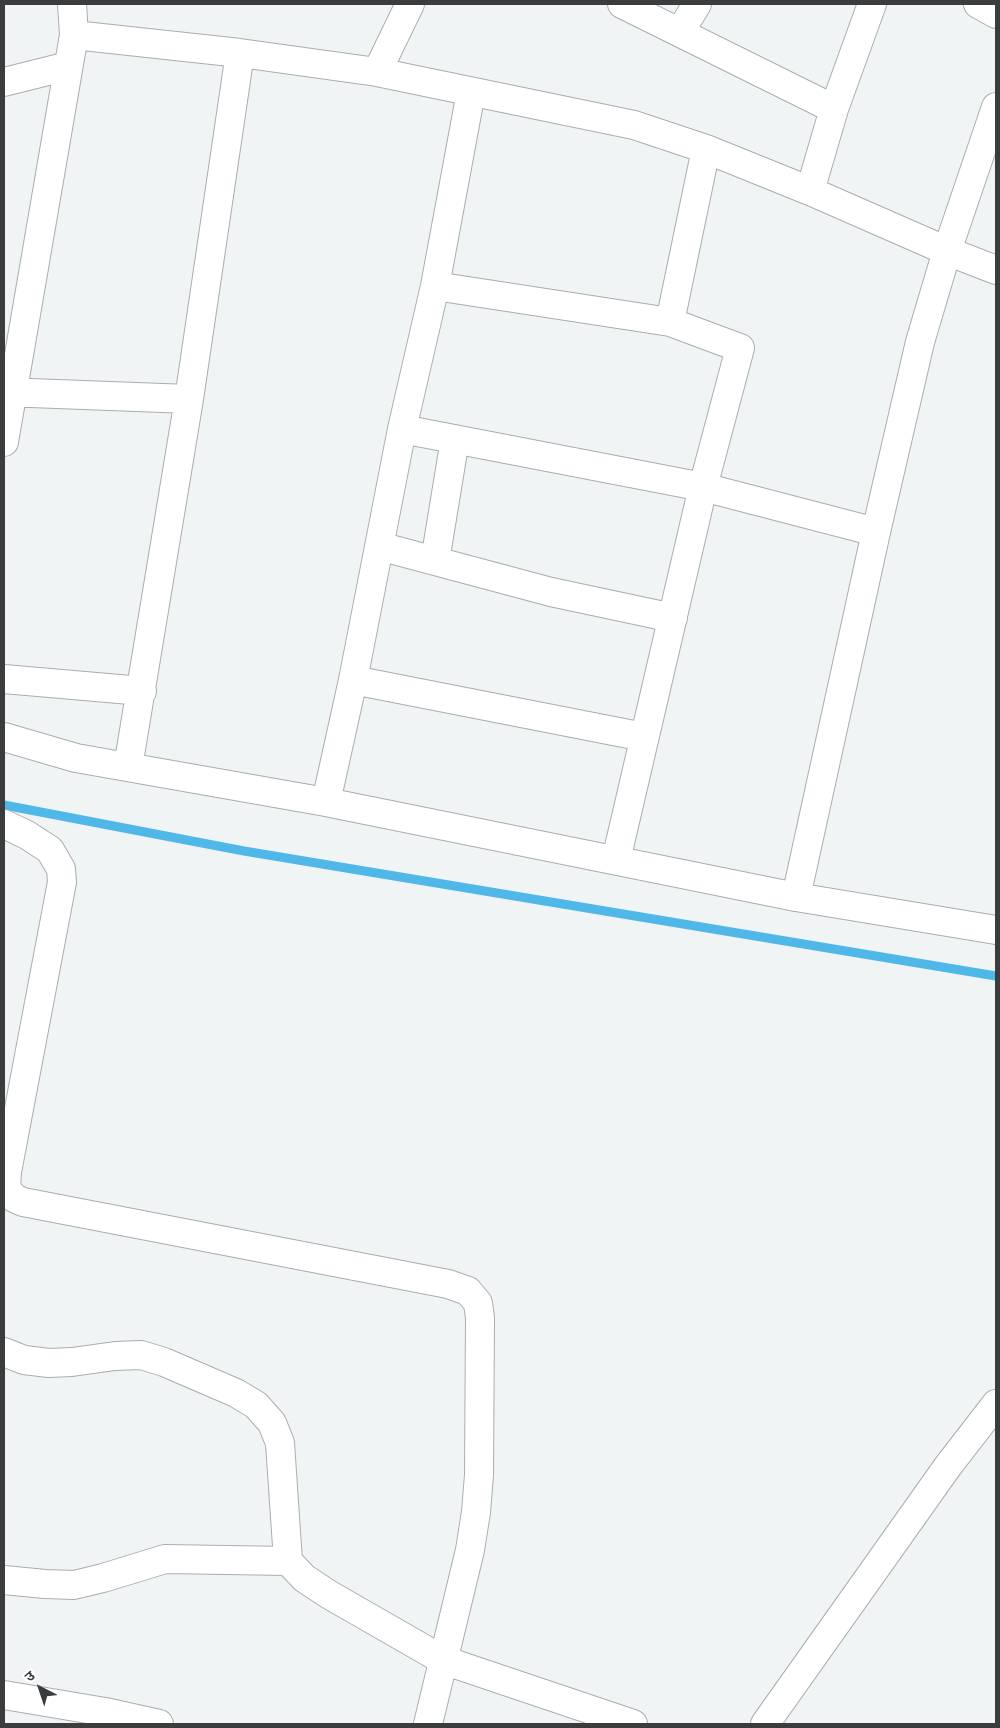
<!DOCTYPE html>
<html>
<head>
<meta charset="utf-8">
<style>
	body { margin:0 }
	#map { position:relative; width:1000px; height:1728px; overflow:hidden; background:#f0f4f5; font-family:"Varela Round","Noto Sans Devanagari",sans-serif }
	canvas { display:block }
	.frame { position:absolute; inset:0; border:5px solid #3b3c3d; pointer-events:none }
	.north { position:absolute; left:15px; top:1663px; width:50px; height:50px; -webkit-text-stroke:4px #fff; paint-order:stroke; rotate:319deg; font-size:14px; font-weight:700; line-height:20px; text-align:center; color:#3b3c3d }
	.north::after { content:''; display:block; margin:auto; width:18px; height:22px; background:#3b3c3d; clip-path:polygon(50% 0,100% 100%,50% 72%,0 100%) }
</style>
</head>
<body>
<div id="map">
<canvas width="1000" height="1728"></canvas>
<div class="frame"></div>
<div class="north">उ</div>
</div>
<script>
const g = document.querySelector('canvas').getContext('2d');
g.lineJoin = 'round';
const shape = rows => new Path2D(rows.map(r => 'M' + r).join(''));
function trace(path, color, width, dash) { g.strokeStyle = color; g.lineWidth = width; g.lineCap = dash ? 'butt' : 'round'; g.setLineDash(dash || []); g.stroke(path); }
trace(shape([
	[4,805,244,851,996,976]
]), '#4fb8e8', 9);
const minor = shape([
	[622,4,834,109],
	[978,4,996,14],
	[680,32,697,4],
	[74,35,240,53,377,72,634,125,706,149,810,191,947,251,996,270],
	[377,72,410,4],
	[4,82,68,66],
	[810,191,834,109,872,4],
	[435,286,670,322,740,348,703,487,616,860],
	[670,322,706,149],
	[4,392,189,399],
	[402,429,703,487,876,532],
	[4,442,74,35,72,4],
	[379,546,551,592,673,618],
	[435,561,455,439],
	[4,679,142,691],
	[353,680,644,737],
	[4,737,76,758,326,802,796,897,996,930],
	[128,767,189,399,240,53],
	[326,802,353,680,402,429,435,286,471,92],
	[4,824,27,835,50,850,61,869,62,882,7,1172,6,1188,14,1198,23,1202,448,1284,468,1291,478,1303,480,1318,479,1475,476,1512,470,1550,428,1724],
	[796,897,876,532,920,342,947,251,996,107],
	[4,1352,24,1360,49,1363,72,1362,115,1356,141,1355,164,1362,236,1393,256,1405,272,1423,280,1443,288,1561,304,1578,328,1594,443,1660,633,1724],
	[4,1580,45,1584,74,1585,103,1578,165,1559,288,1561],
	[4,1695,105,1712,159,1724],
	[765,1724,948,1466,996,1404]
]);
trace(minor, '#aaadaf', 30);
trace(minor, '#fff', 28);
</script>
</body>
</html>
